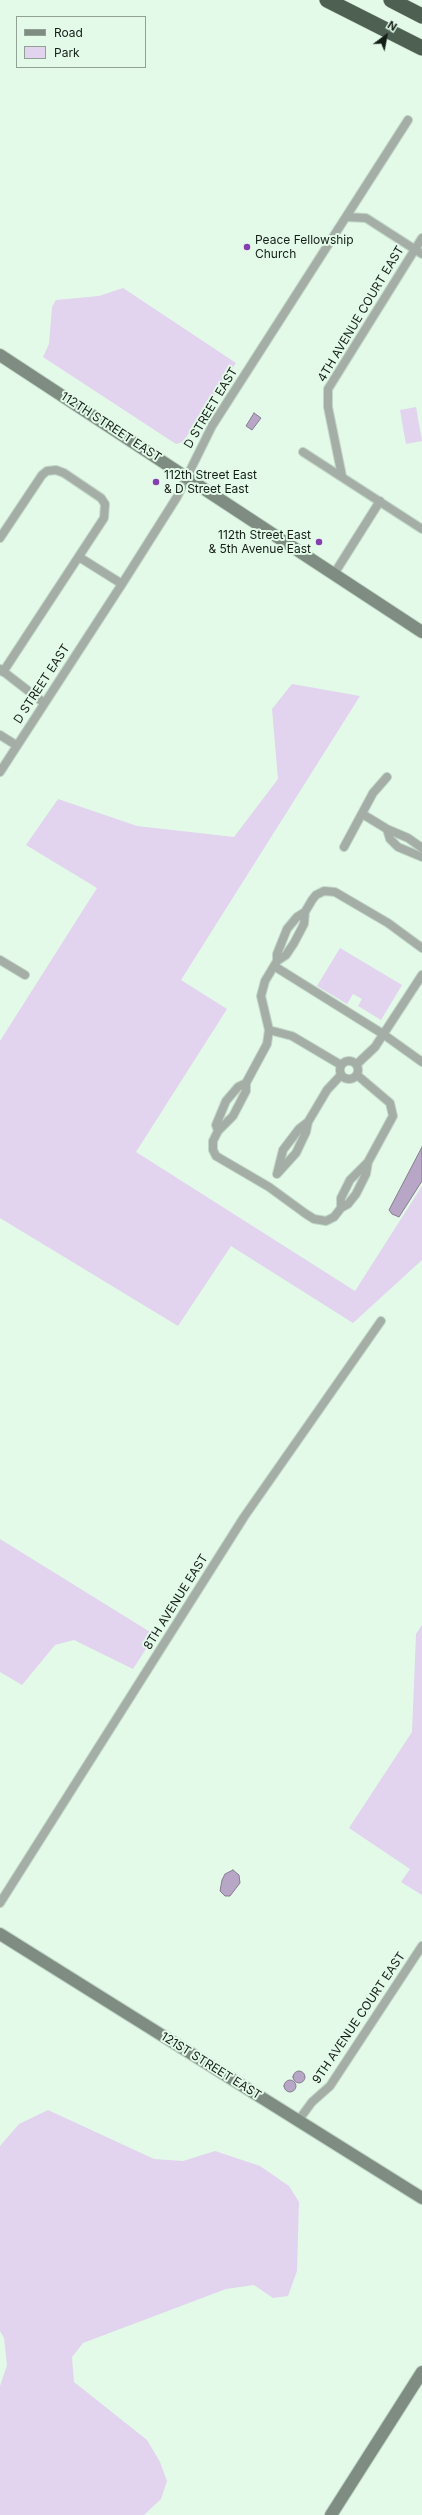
<!DOCTYPE html>
<html>
<head>
<meta charset="utf-8">
<style>
	body { margin:0 }
	#map { position:relative; width:422px; height:2515px; overflow:hidden; background:#e3fae9; font-family:Inter,sans-serif }
	canvas { display:block }
	.legend { position:absolute; left:16px; top:16px; width:130px; height:52px; box-sizing:border-box; background:#e3fae9; border:1px solid #91a295; margin:0; padding:5px 7px; list-style:none; font-size:12px; color:#151d17 }
	.legend li { display:flex; align-items:center; gap:8px; height:20px }
	.legend b { width:20px; border:1px solid #91a295 }
	.north { position:absolute; left:366px; top:16px; width:40px; height:40px; -webkit-text-stroke:3px #e3fae9; paint-order:stroke; rotate:32deg; font-size:11px; font-weight:700; line-height:16px; text-align:center; color:#151d17 }
	.north::after { content:''; display:block; margin:auto; width:14px; height:18px; background:#151d17; clip-path:polygon(50% 0,100% 100%,50% 72%,0 100%) }
</style>
</head>
<body>
<div id="map">
<canvas width="422" height="2515"></canvas>
<ul class="legend">
<li><b style="height:5px;background:#7e8c82"></b>Road</li>
<li><b style="height:11px;background:#e2d3ee"></b>Park</li>
</ul>
<div class="north">N</div>
</div>
<script>
const g = document.querySelector('canvas').getContext('2d');
g.lineJoin = 'round';
function paint(path, color) { g.fillStyle = color; g.fill(path, 'evenodd'); }
const shape = rows => new Path2D(rows.map(r => 'M' + r).join(''));
function trace(path, color, width, dash) { g.strokeStyle = color; g.lineWidth = width; g.lineCap = dash ? 'butt' : 'round'; g.setLineDash(dash || []); g.stroke(path); }
function write(font, color, halo, rows, align = 'center') {
  g.font = font + ' Inter,sans-serif'; g.lineWidth = 4; g.setLineDash([]); g.textBaseline = 'middle'; g.strokeStyle = halo; g.fillStyle = color; for (const [text, x, y, turn = 0] of rows) {
    g.save(); g.translate(x, y); g.rotate((+turn || 0) * Math.PI / 180); g.textAlign = isNaN(turn) ? turn : align; if (halo) g.strokeText(text, 0, 0); g.fillText(text, 0, 0); g.restore();
  }
}
paint(shape([
	[123,288,236,363,183,442,176,444,43,357,49,344,52,307,56,300,99,296],
	[416,407,422,441,406,444,400,410],
	[292,684,360,696,181,980,227,1009,136,1152,355,1291,422,1186,422,1260,353,1323,231,1246,178,1326,0,1218,0,1041,97,888,26,845,58,799,137,826,234,837,278,779,272,709],
	[340,948,402,985,381,1020,358,1006,362,999,353,994,347,1004,317,986],
	[0,1539,155,1635,133,1669,74,1640,55,1645,22,1685,0,1672],
	[422,1625,422,1895,401,1882,410,1869,349,1828,412,1732,416,1634],
	[48,2110,154,2159,183,2161,215,2151,260,2166,289,2186,299,2202,297,2271,288,2296,273,2298,254,2285,226,2289,83,2343,72,2357,74,2382,147,2440,160,2462,167,2481,161,2499,144,2515,0,2515,0,2386,7,2365,4,2338,0,2331,0,2146,19,2124]
]), '#e2d3ee');
const water = shape([
	[254,413,261,418,252,430,246,426,254,413],
	[422,1147,422,1181,399,1217,392,1214,389,1210,422,1147],
	[233,1870,239,1875,240,1883,230,1896,225,1896,220,1891,222,1880,225,1874,233,1870],
	'293 2077a6 6 0 1 1 12 0a6 6 0 1 1-12 0Z',
	'284 2086a6 6 0 1 1 12 0a6 6 0 1 1-12 0Z'
]);
paint(water, '#b7a6c5');
trace(water, '#867d91', 1);
const street = shape([
	[346,217,366,218,422,254],
	[303,452,422,529],
	[342,476,328,407,328,389,422,238],
	[0,538,42,475,47,471,56,470,64,473,101,498,105,504,104,518,3,672],
	[79,557,122,584],
	[334,574,380,501],
	[0,669,44,703],
	[0,735,16,745],
	[0,772,122,584,177,497,212,426,408,120],
	[364,815,387,829],
	[344,847,373,793,387,777],
	[422,848,408,838,387,829,390,839,398,847,422,857],
	[305,912,297,917,287,929,277,954,277,961,286,955,294,943,304,924,305,912,312,900,316,895,324,891,335,892,388,923,422,948],
	[0,960,25,975],
	[274,966,383,1034,422,1062],
	[269,1030,292,1036,341,1065],
	'340 1070a9 9 0 1 1 18 0a9 9 0 1 1-18 0Z',
	[357,1064,375,1047,422,975],
	[357,1075,390,1103,393,1116,368,1162,350,1180,341,1198,341,1208,348,1204,356,1194,366,1174,368,1162],
	[246,1083,238,1087,226,1101,216,1125,218,1131,233,1116,246,1091,246,1083,267,1044,269,1030,261,996,265,981,277,961],
	[308,1122,299,1129,283,1150,277,1174,296,1153,306,1132,308,1122,327,1090,341,1075],
	[218,1131,213,1141,213,1150,216,1156,269,1187,306,1214,314,1219,326,1221,334,1217,341,1208],
	[0,1903,244,1517,381,1321],
	[298,2121,312,2102,330,2086,422,1946]
]);
const secondary = shape([
	[0,355,422,632],
	[0,1934,422,2198],
	[331,2515,422,2372]
]);
const highway = shape([
	[327,0,422,48],
	[391,0,422,16]
]);
trace(street, '#c2d7c7', 10);
trace(secondary, '#c2d7c7', 14);
trace(highway, '#c2d7c7', 16);
trace(street, '#a4aea7', 8);
trace(secondary, '#7e8c82', 12);
trace(highway, '#4d6052', 15);
for (const [x, y, r, color] of [
	[247,247,4,"#853db0"],
	[156,482,4,"#853db0"],
	[319,542,4,"#853db0"]
]) { const dot = new Path2D(); dot.arc(x, y, r, 0, 2 * Math.PI); g.fillStyle = color; g.fill(dot); trace(dot, '#e3fae9', 1.5); }
write('12px', '#151d17', '#e3fae9', [
	["Peace Fellowship",255,240],
	["Church",255,254],
	["112th Street East",164,475],
	["& D Street East",164,489],
	["112th Street East",311,535,"right"],
	["& 5th Avenue East",311,549,"right"]
], 'left');
write('12px', '#151d17', '#e3fae9', [
	["4TH AVENUE COURT EAST",361,314,-59],
	["D STREET EAST",211,408,-59],
	["112TH STREET EAST",111,427,33],
	["D STREET EAST",42,684,-57],
	["8TH AVENUE EAST",176,1602,-58],
	["9TH AVENUE COURT EAST",359,2018,-56],
	["121ST STREET EAST",211,2066,32]
]);
</script>
</body>
</html>
